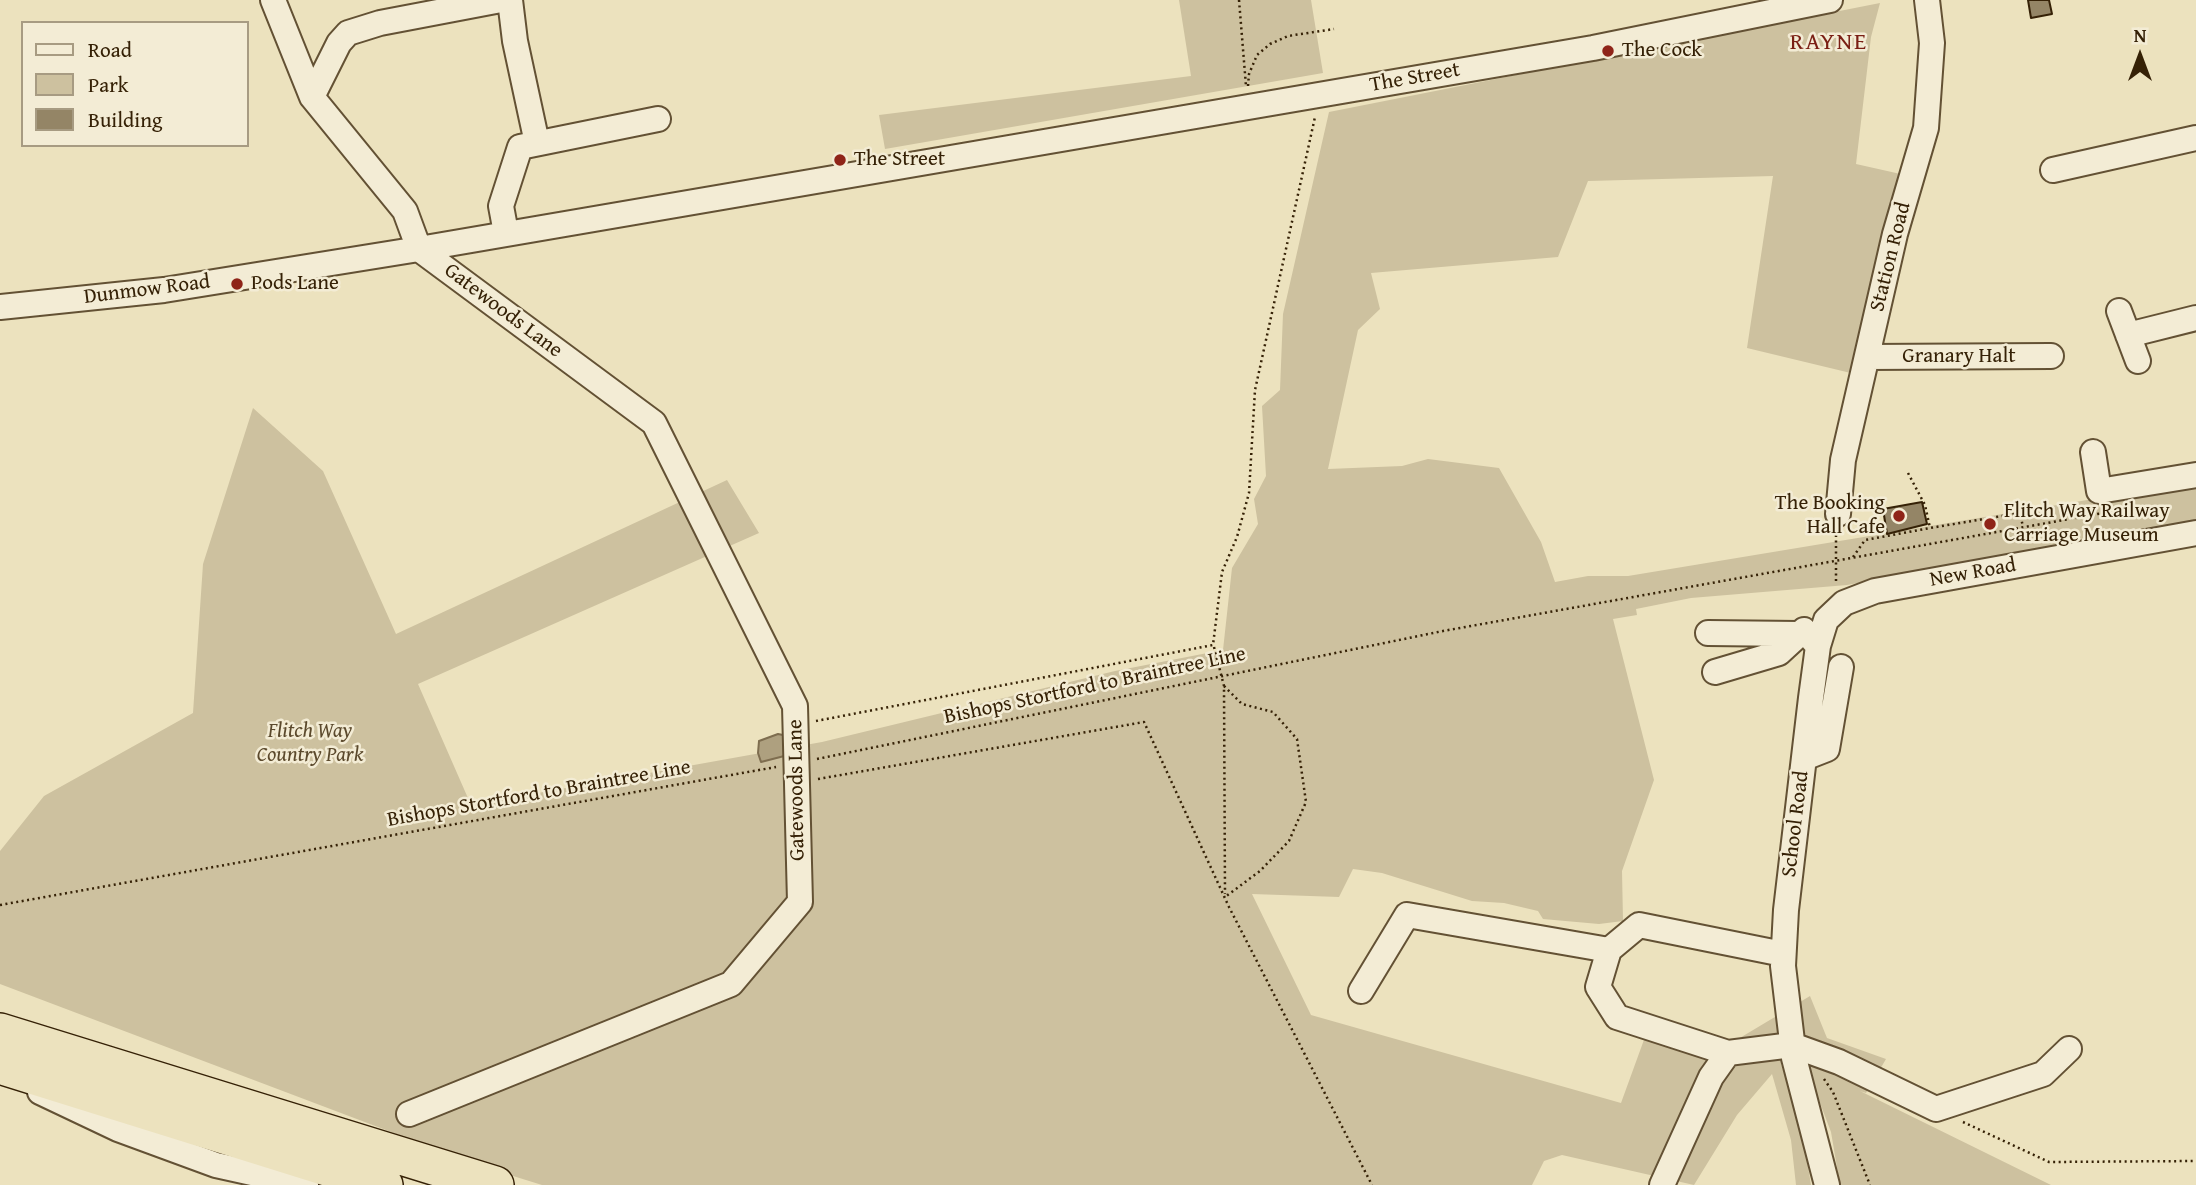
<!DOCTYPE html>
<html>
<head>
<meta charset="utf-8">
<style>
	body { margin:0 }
	#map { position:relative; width:2196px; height:1185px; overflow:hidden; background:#ece2be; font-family:"Gentium Book Plus",serif }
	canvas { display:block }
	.legend { position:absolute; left:21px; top:21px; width:228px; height:126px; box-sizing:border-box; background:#f3ecd5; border:2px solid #a79b82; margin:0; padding:9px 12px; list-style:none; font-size:21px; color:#352106 }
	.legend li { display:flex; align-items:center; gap:14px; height:35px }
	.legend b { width:35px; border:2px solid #a79b82 }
	.north { position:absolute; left:2105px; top:21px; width:70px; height:70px; -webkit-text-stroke:5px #f3ecd5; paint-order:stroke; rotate:0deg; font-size:19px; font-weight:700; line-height:28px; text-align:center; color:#352106 }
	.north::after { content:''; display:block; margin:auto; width:24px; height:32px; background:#352106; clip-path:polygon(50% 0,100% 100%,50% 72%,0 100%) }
</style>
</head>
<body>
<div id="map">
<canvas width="2196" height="1185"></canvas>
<ul class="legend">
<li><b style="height:9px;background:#f3ecd5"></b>Road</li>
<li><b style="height:19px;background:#cdc19f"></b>Park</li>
<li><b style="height:19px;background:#948566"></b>Building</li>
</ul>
<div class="north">N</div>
</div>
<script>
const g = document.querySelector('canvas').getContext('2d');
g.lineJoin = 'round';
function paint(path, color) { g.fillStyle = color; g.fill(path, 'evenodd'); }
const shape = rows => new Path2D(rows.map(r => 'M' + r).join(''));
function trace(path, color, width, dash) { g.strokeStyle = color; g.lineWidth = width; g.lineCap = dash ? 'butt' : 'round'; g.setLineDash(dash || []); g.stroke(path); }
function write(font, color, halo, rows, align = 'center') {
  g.font = font + ' "Gentium Book Plus",serif'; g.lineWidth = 5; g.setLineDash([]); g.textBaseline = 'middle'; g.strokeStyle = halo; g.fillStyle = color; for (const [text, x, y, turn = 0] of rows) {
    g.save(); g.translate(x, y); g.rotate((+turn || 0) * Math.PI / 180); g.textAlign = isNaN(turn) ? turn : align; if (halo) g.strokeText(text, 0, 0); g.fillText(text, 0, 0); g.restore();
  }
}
paint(shape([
	[1179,0,1311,0,1323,73,885,149,879,115,1191,76],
	[1880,3,1871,37,1856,164,1905,175,1859,375,1747,348,1773,176,1588,181,1558,257,1371,273,1380,309,1358,330,1328,469,1402,466,1428,459,1499,468,1541,542,1555,582,1588,576,1628,576,2196,482,2196,521,1847,585,1691,598,1636,609,1637,615,1613,619,1654,780,1622,871,1623,921,1599,924,1543,919,1538,911,1504,903,1472,901,1382,873,1353,869,1339,897,1252,894,1311,1015,1621,1103,1645,1037,1713,1054,1810,996,1827,1038,1886,1059,1866,1093,1860,1091,2051,1185,1840,1185,1831,1132,1803,1058,1805,1042,1781,1064,1802,1128,1811,1185,1796,1185,1791,1140,1772,1074,1737,1115,1694,1185,1562,1155,1544,1161,1532,1185,542,1185,481,1166,0,984,0,851,44,796,193,713,203,564,253,408,323,471,396,634,727,480,759,533,418,684,471,805,822,742,1115,671,1223,650,1232,568,1258,524,1254,499,1266,476,1262,406,1280,390,1283,314,1329,112]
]), '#cdc19f');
const water = shape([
	[778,734,788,736,792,754,761,762,758,753,759,741,778,734]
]);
paint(water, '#aea07f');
trace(water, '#7e6d4f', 2);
const building = shape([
	[2028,0,2049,0,2052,14,2031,18,2028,0],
	[1922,502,1927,524,1887,534,1883,509,1922,502]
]);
paint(building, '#948566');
trace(building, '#352106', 2);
const minor = shape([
	[273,0,312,97,405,211,419,249],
	[510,0,515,41,537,143],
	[312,97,339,43,348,33,380,23,501,0],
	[2053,170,2196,138],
	[506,233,501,206,520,147,658,119],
	[0,307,164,290,419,249,1593,48,1830,0],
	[2119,311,2138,361],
	[2128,335,2196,318],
	[1867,357,2051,356],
	[2093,452,2099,491,2196,475],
	[1838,514,1843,460,1895,234,1926,128,1932,43,1927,0],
	[1708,633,1798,634],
	[1715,672,1779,653,1804,630,1818,646],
	[1804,758,1827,749,1841,667],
	[1361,991,1407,915,1609,950],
	[1728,1053,1617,1017,1598,987,1609,950,1639,925,1783,954],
	[40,1092,118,1129,216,1165,306,1185],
	[409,1114,731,984,800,902,795,706,654,423,419,249],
	[1662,1185,1711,1077,1728,1053,1792,1045,1839,1062,1936,1109,2043,1074,2069,1049],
	[1827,1185,1794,1058,1783,966,1786,910,1811,698,1818,646,1826,620,1844,603,1875,591,2196,533]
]);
const highway = shape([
	[0,1032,495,1185],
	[0,1065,384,1185]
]);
trace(minor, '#635134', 28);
trace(highway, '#352106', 40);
trace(shape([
	[1239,0,1246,86],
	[1248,86,1249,74,1257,55,1270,44,1288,36,1334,29],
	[1908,473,1925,505,1930,528],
	[1836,535,1836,584],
	[1853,557,1865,540,1930,528,2020,513,2023,527],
	[1214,647,1224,686,1225,894],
	[1224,686,1242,704,1273,712,1297,739,1306,802,1289,841,1260,871,1225,897],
	[816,721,1213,645,1222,572,1237,537,1249,493,1255,390,1315,117],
	[817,759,1443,631,2103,513],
	[818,779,1144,722,1229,907,1372,1185],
	[0,905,776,767],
	[1824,1079,1833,1092,1870,1185],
	[1963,1122,2049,1162,2196,1161]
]), '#352106', 2.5, [2, 3.5]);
trace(minor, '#f3ecd5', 24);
trace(highway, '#ece2be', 37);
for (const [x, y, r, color] of [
	[1608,51,7,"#8f2418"],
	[840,160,7,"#8f2418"],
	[237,284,7,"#8f2418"],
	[1899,516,7,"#8f2418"],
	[1990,524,7,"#8f2418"]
]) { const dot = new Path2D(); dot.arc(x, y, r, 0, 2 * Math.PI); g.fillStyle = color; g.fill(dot); trace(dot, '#f3ecd5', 2.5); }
write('21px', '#352106', '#f3ecd5', [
	["The Cock",1622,51],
	["The Street",854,160],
	["Pods Lane",251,284],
	["The Booking",1885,504,"right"],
	["Hall Cafe",1885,528,"right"],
	["Flitch Way Railway",2004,512],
	["Carriage Museum",2004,536]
], 'left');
write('21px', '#352106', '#f3ecd5', [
	["The Street",1415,78,-10],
	["Station Road",1891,257,-76],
	["Dunmow Road",147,290,-7],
	["Gatewoods Lane",503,311,37],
	["Granary Halt",1959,357],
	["New Road",1973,573,-10],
	["Bishops Stortford to Braintree Line",1095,686,-12],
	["Gatewoods Lane",797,790,-91],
	["Bishops Stortford to Braintree Line",539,794,-10],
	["School Road",1796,824,-83]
]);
write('italic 21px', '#5b492c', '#f3ecd5', [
	["Flitch Way",310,732],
	["Country Park",310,756]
]);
g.letterSpacing = '2px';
write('24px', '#7a1f14', '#f3ecd5', [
	["RAYNE",1829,43]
]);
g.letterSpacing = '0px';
</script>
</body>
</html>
